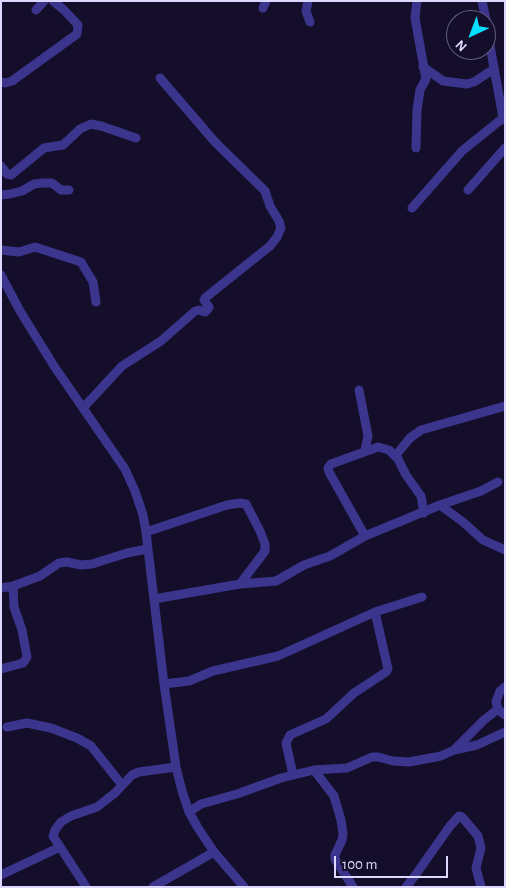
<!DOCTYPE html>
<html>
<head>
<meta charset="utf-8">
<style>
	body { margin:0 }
	#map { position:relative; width:506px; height:888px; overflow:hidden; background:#140e2a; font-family:"Alegreya Sans",sans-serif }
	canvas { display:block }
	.frame { position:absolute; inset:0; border:2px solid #ddd8ff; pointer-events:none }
	.north { position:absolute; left:446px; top:10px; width:50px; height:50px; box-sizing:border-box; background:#140e2a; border:1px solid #645f7f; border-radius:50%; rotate:223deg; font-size:14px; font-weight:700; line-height:20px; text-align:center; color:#ddd8ff }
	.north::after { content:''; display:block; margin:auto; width:18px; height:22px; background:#04dfff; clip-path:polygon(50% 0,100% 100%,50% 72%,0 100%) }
	.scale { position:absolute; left:334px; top:856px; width:114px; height:22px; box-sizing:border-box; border:2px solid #ddd8ff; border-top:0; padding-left:6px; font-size:15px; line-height:18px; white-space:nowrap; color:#ddd8ff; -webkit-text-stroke:4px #140e2a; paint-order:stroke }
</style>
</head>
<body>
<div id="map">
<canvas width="506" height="888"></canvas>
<div class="frame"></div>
<div class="north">N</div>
<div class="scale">100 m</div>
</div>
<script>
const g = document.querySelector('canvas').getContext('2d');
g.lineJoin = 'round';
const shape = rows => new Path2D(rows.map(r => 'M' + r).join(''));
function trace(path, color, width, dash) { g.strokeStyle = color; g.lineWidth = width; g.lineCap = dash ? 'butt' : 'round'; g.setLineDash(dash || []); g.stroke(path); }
trace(shape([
	[308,1,306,11,310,22],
	[482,1,486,20],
	[263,8,266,1],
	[36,10,44,1],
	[486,23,503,118,505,120],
	[423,67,443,81,467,84,474,82,494,69],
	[1,82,5,83,12,81,77,34,78,25,64,10,53,1],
	[416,148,417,110,420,90,426,79,415,18,417,1],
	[1,166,7,174,11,175,44,148,63,145,80,129,91,124,101,126,136,138],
	[468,190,505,148],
	[1,195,10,194,22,191,34,184,43,183,52,183,61,190,69,190],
	[412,208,462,151,503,118],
	[1,250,19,252,35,247,81,262,93,282,96,302],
	[1,275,20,311,54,366,125,469,135,491,143,515,146,532,164,684,176,767,182,791,189,812,198,828,214,852,244,887],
	[359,390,368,436,365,450],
	[83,408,122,366,161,341,195,311,199,310,205,312,208,309,209,307,204,300,205,298,270,246,277,237,281,228,279,221,270,206,265,191,215,142,160,78],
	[396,455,410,438,421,430,505,406],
	[440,505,463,522,483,540,505,550],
	[146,532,227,505,240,503,246,504,260,531,265,544,265,551,240,584],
	[365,536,329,472,328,468,331,464,378,447,389,450,398,459,406,475,421,496,424,513],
	[1,588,13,586,40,576,59,563,67,562,81,565,92,564,127,553,147,549],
	[154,599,240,584,276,581,304,565,330,556,365,536,440,505,481,491,498,482],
	[1,669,23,663,27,657,22,630,14,607,13,586],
	[164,684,189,681,213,671,278,656,375,612,422,597],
	[505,687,500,691,496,702,498,709,505,715],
	[7,727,27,723,51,728,77,738,91,746,122,785],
	[454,750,477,745,505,732],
	[314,770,334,796,341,820,343,834,342,840,335,855,335,859,353,887],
	[293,775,286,743,290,735,326,719,354,693,386,672,388,669,375,612],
	[189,812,201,804,237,794,281,778,314,770,347,768,372,757,378,757,393,761,409,762,441,756,454,750,484,720,498,709],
	[1,875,60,847],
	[86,887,53,836,55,830,61,822,71,816,97,807,115,793,132,775,139,772,176,767],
	[153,887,214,852],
	[406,887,414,877,450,826,459,816,462,817,478,836,481,848,476,868,481,887]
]), '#3b358d', 9);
</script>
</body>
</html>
